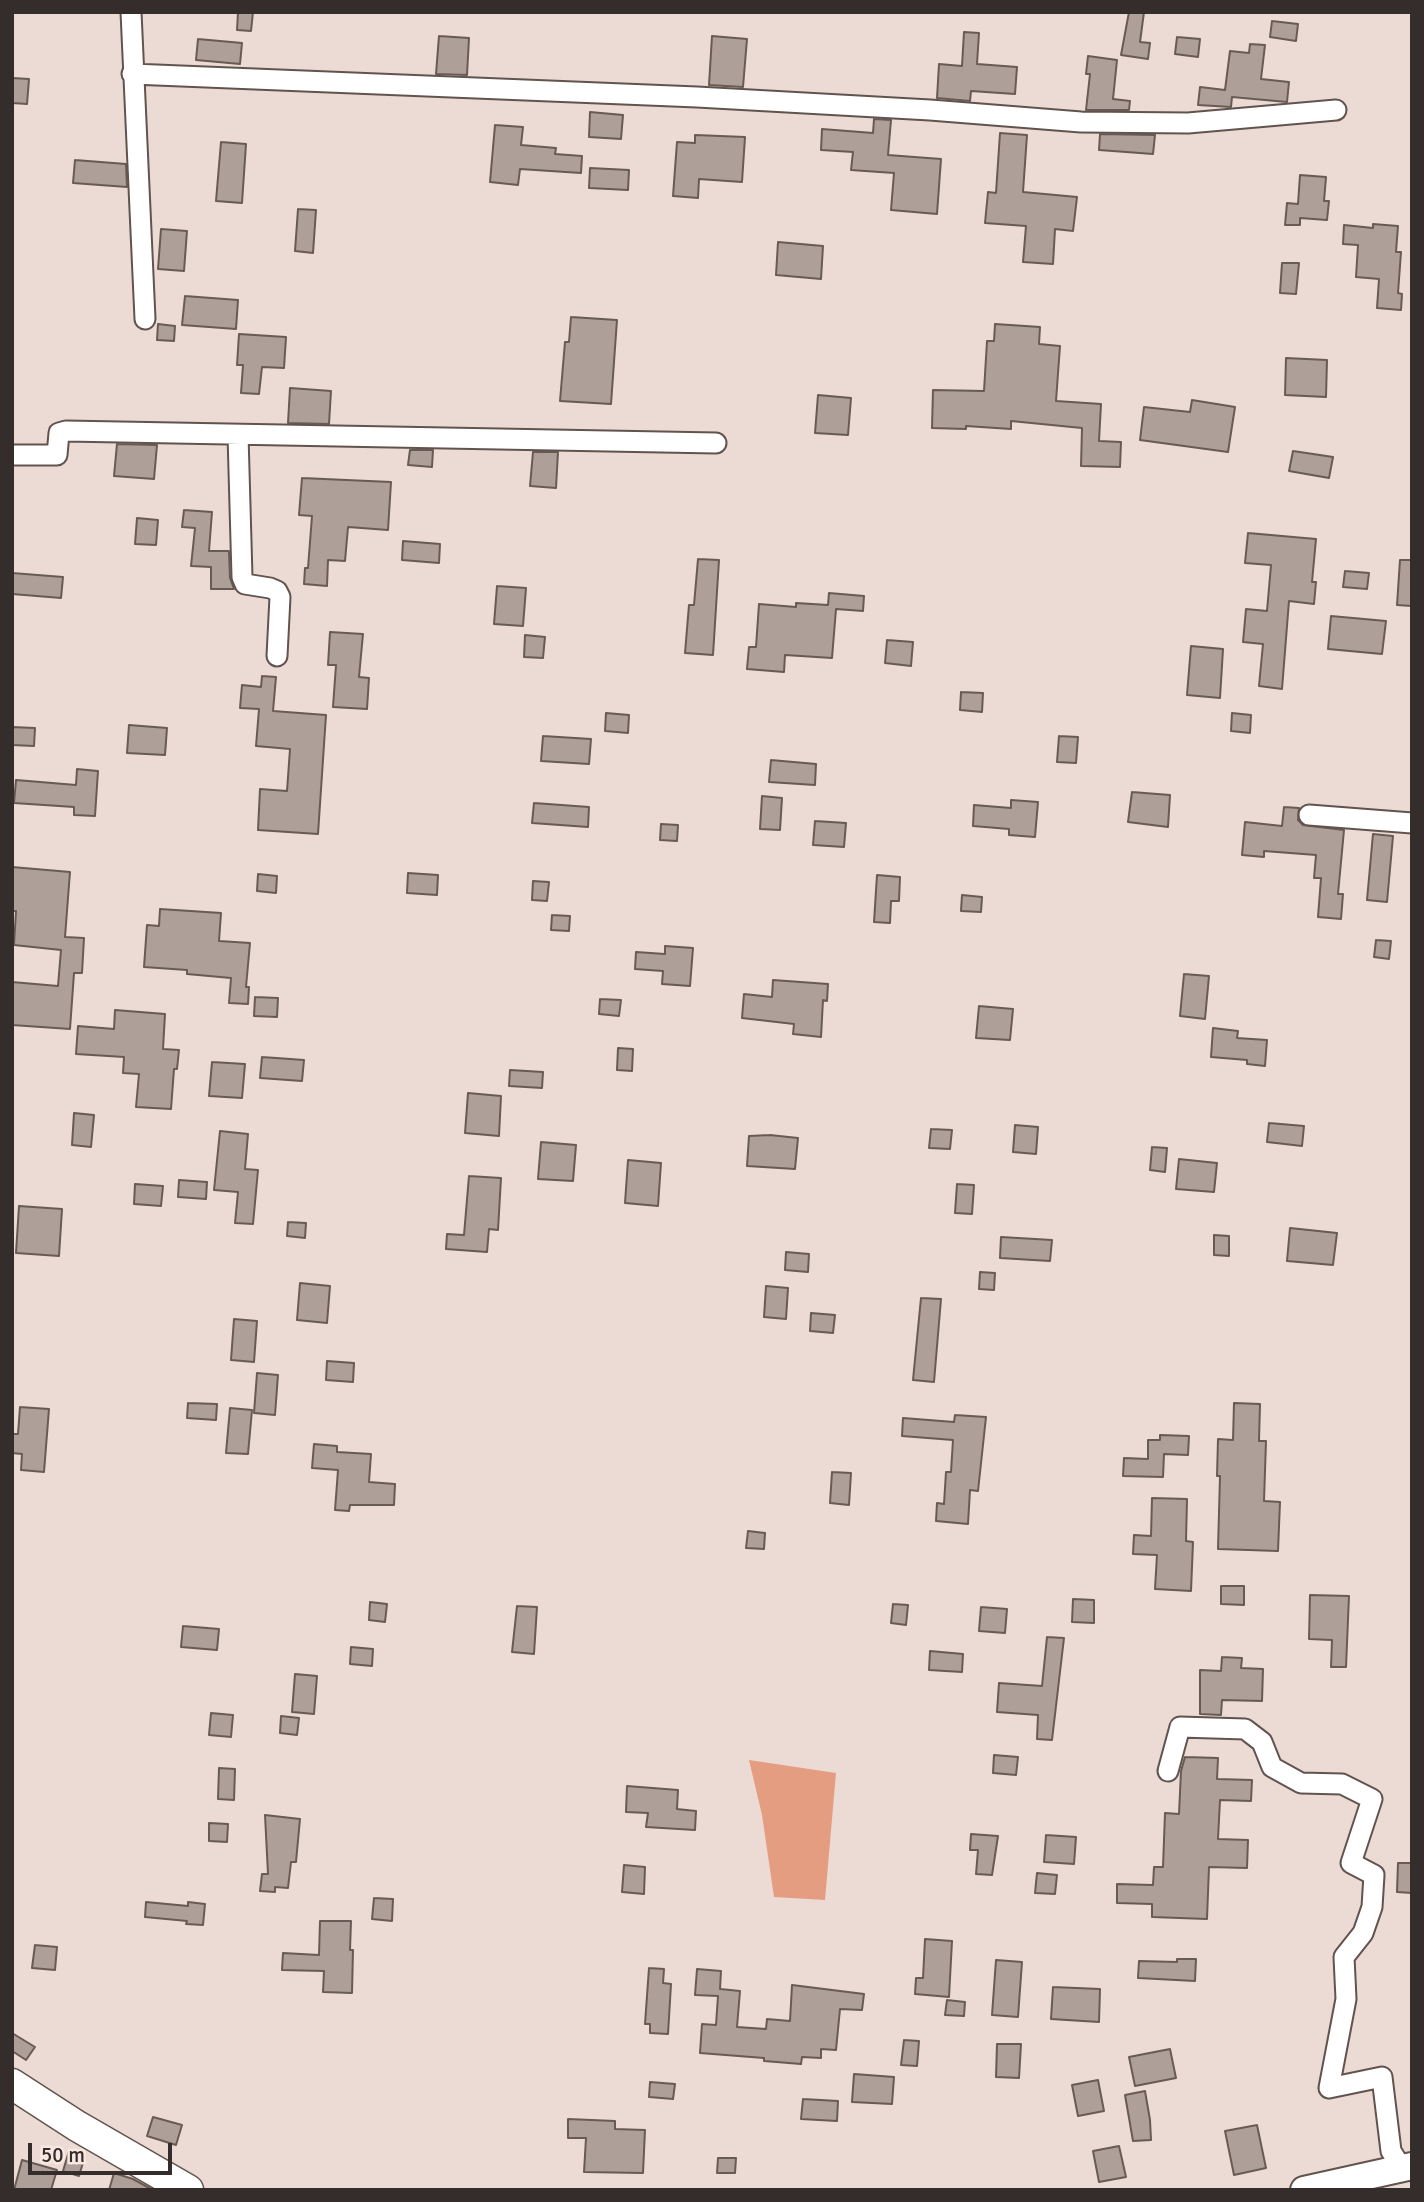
<!DOCTYPE html>
<html>
<head>
<meta charset="utf-8">
<style>
	body { margin:0 }
	#map { position:relative; width:1424px; height:2202px; overflow:hidden; background:#ecdbd4; font-family:Signika,sans-serif }
	canvas { display:block }
	.frame { position:absolute; inset:0; border:14px solid #342d2b; pointer-events:none }
	.scale { position:absolute; left:28px; top:2143px; width:144px; height:32px; box-sizing:border-box; border:4px solid #342d2b; border-top:0; padding-left:9px; font-size:21px; line-height:24px; white-space:nowrap; color:#342d2b; -webkit-text-stroke:5px #f9e8e1; paint-order:stroke }
</style>
</head>
<body>
<div id="map">
<canvas width="1424" height="2202"></canvas>
<div class="frame"></div>
<div class="scale">50 m</div>
</div>
<script>
const g = document.querySelector('canvas').getContext('2d');
g.lineJoin = 'round';
function paint(path, color) { g.fillStyle = color; g.fill(path, 'evenodd'); }
const shape = rows => new Path2D(rows.map(r => 'M' + r).join(''));
function trace(path, color, width, dash) { g.strokeStyle = color; g.lineWidth = width; g.lineCap = dash ? 'butt' : 'round'; g.setLineDash(dash || []); g.stroke(path); }
paint(shape([
	[749,1760,836,1773,825,1900,774,1897,762,1815]
]), '#e59d81');
const building = shape([
	[238,12,253,12,251,31,237,30,238,12],
	[1129,12,1144,12,1140,42,1150,43,1148,59,1121,55,1129,12],
	[1272,21,1298,24,1296,41,1270,37,1272,21],
	[964,32,979,33,977,64,1017,67,1015,94,971,91,970,101,937,98,939,64,962,66,964,32],
	[439,36,469,38,467,75,436,74,439,36],
	[712,36,747,39,743,87,709,85,712,36],
	[1177,37,1200,39,1198,57,1175,54,1177,37],
	[198,39,242,43,240,64,196,60,198,39],
	[1250,44,1265,45,1261,79,1289,82,1287,102,1232,97,1231,107,1198,105,1200,87,1225,90,1230,51,1249,53,1250,44],
	[1088,56,1117,60,1113,99,1130,101,1129,110,1086,110,1090,74,1086,74,1088,56],
	[12,78,29,79,27,104,12,103,12,78],
	[590,112,623,115,621,139,589,137,590,112],
	[874,119,891,120,888,155,941,159,937,214,891,210,894,173,851,170,853,152,821,150,822,129,873,133,874,119],
	[495,125,523,127,521,145,556,148,555,154,582,156,581,173,520,169,518,185,490,182,495,125],
	[1000,133,1027,135,1023,192,1077,197,1073,231,1055,229,1053,264,1023,262,1026,226,985,223,988,192,996,193,1000,133],
	[1100,134,1155,135,1153,154,1099,150,1100,134],
	[695,135,745,137,742,182,699,179,698,198,673,196,677,142,695,143,695,135],
	[221,142,246,144,242,203,216,201,221,142],
	[75,160,126,164,127,187,73,183,75,160],
	[590,168,629,170,628,190,589,188,590,168],
	[1300,175,1326,177,1324,201,1329,201,1327,220,1300,218,1300,225,1285,225,1287,203,1298,204,1300,175],
	[298,209,316,210,313,253,295,251,298,209],
	[1373,224,1398,226,1396,252,1401,252,1398,293,1402,294,1401,310,1377,308,1379,279,1356,277,1358,245,1343,244,1344,225,1373,228,1373,224],
	[161,229,187,231,184,271,158,269,161,229],
	[778,242,823,246,821,279,776,275,778,242],
	[1282,263,1299,263,1296,294,1280,293,1282,263],
	[185,296,238,300,236,329,182,325,185,296],
	[571,317,617,320,611,404,560,401,565,342,569,342,571,317],
	[158,324,175,326,174,341,157,340,158,324],
	[995,324,1040,327,1039,344,1060,346,1056,401,1101,404,1099,441,1121,442,1120,467,1081,466,1082,428,1011,421,1011,429,966,426,966,429,932,428,933,390,984,391,987,341,994,341,995,324],
	[239,334,286,337,284,368,262,367,259,394,241,393,243,365,237,365,239,334],
	[1286,358,1327,360,1326,397,1285,395,1286,358],
	[290,388,331,391,329,424,288,423,290,388],
	[818,395,851,398,848,435,815,433,818,395],
	[1192,400,1235,407,1228,452,1140,440,1144,407,1190,412,1192,400],
	[117,444,157,445,154,479,114,476,117,444],
	[410,450,433,450,432,467,408,465,410,450],
	[1293,451,1333,457,1329,478,1289,471,1293,451],
	[533,452,558,452,556,488,530,486,533,452],
	[302,478,391,482,388,530,348,527,345,561,328,560,327,586,304,584,305,568,308,568,312,516,299,515,302,478],
	[184,510,212,512,209,551,229,551,230,578,234,589,211,589,211,567,191,566,195,528,182,527,184,510],
	[137,518,158,520,156,545,135,544,137,518],
	[1248,533,1316,539,1312,582,1316,582,1314,604,1289,601,1282,689,1259,686,1263,644,1243,642,1246,609,1267,611,1271,565,1245,563,1248,533],
	[403,541,440,544,439,563,402,560,403,541],
	[698,559,719,560,713,655,685,653,689,605,694,605,698,559],
	[1400,560,1412,560,1412,606,1397,605,1400,560],
	[1345,571,1369,573,1367,589,1343,587,1345,571],
	[12,573,63,577,61,598,12,594,12,573],
	[497,586,526,588,523,626,494,624,497,586],
	[829,593,864,596,863,611,836,609,832,658,785,655,784,672,747,669,749,647,756,647,759,604,796,607,796,603,828,605,829,593],
	[1331,616,1386,621,1382,654,1328,649,1331,616],
	[330,632,363,634,359,677,369,678,367,709,333,707,336,665,328,665,330,632],
	[525,635,545,637,543,658,524,657,525,635],
	[887,640,913,642,911,666,885,663,887,640],
	[1191,646,1223,649,1220,698,1187,695,1191,646],
	[262,676,276,677,273,711,326,715,318,834,258,830,260,789,287,791,290,749,256,746,259,709,240,708,242,685,261,687,262,676],
	[961,692,983,693,982,712,960,710,961,692],
	[606,713,629,715,628,733,605,731,606,713],
	[1232,713,1251,715,1250,733,1231,731,1232,713],
	[129,725,167,728,165,755,127,753,129,725],
	[12,727,35,728,34,746,12,745,12,727],
	[543,736,591,739,589,764,541,761,543,736],
	[1059,736,1078,737,1076,763,1057,762,1059,736],
	[771,760,816,764,815,785,769,782,771,760],
	[77,769,98,771,95,816,74,815,74,807,14,803,16,780,76,785,77,769],
	[1132,792,1170,795,1168,827,1128,822,1132,792],
	[762,796,782,798,780,830,760,829,762,796],
	[1011,800,1038,802,1035,837,1009,835,1009,829,973,826,974,805,1011,808,1011,800],
	[534,803,589,807,588,827,532,823,534,803],
	[1284,807,1299,808,1298,820,1303,825,1344,830,1338,894,1343,894,1341,919,1318,917,1321,878,1314,878,1316,855,1264,851,1264,857,1242,855,1245,822,1282,826,1284,807],
	[815,821,846,823,844,847,813,845,815,821],
	[661,824,678,825,677,841,660,840,661,824],
	[1373,834,1393,836,1387,902,1367,900,1373,834],
	[12,867,70,872,65,937,84,938,82,973,74,973,70,1029,12,1025,12,982,58,986,61,950,14,945,16,911,12,911,12,867],
	[408,873,438,875,437,895,407,893,408,873],
	[258,874,277,876,276,893,257,891,258,874],
	[877,875,900,877,899,901,891,901,890,923,874,922,877,875],
	[533,881,549,882,547,901,532,900,533,881],
	[962,895,982,897,981,912,961,911,962,895],
	[160,909,221,913,219,941,250,943,246,987,249,987,248,1004,229,1003,231,978,187,974,187,970,144,967,147,925,159,926,160,909],
	[552,915,570,916,569,931,551,930,552,915],
	[1376,940,1391,941,1389,959,1374,957,1376,940],
	[665,946,693,948,690,986,662,984,663,971,635,969,636,952,665,954,665,946],
	[1184,974,1209,976,1205,1019,1180,1016,1184,974],
	[773,980,828,984,827,1001,823,1000,821,1037,793,1034,794,1024,742,1018,744,994,772,997,773,980],
	[255,997,278,998,277,1017,254,1016,255,997],
	[600,999,621,1000,619,1016,599,1014,600,999],
	[979,1006,1013,1009,1010,1040,976,1038,979,1006],
	[115,1010,165,1014,163,1049,179,1050,177,1069,174,1069,171,1109,136,1107,139,1074,123,1073,124,1057,76,1054,78,1026,114,1029,115,1010],
	[1213,1028,1238,1031,1237,1038,1267,1040,1265,1066,1247,1064,1247,1060,1211,1057,1213,1028],
	[618,1048,633,1049,632,1071,617,1070,618,1048],
	[262,1057,304,1060,302,1081,260,1078,262,1057],
	[212,1062,245,1064,242,1098,209,1096,212,1062],
	[510,1070,543,1072,542,1088,509,1086,510,1070],
	[468,1093,501,1096,499,1136,465,1133,468,1093],
	[74,1113,94,1115,91,1147,72,1145,74,1113],
	[1269,1123,1304,1126,1302,1146,1267,1142,1269,1123],
	[1015,1125,1038,1127,1036,1154,1013,1152,1015,1125],
	[931,1129,952,1130,950,1149,929,1148,931,1129],
	[220,1131,248,1134,245,1169,258,1170,253,1224,235,1223,238,1192,214,1190,220,1131],
	[770,1135,798,1138,795,1169,747,1166,749,1136,770,1135],
	[541,1142,576,1145,573,1181,538,1179,541,1142],
	[1152,1147,1167,1148,1165,1172,1150,1170,1152,1147],
	[1179,1159,1217,1163,1214,1192,1176,1189,1179,1159],
	[628,1160,661,1163,658,1206,625,1203,628,1160],
	[469,1176,501,1178,498,1230,489,1229,487,1252,446,1249,447,1234,464,1235,469,1176],
	[179,1180,207,1182,206,1199,178,1197,179,1180],
	[135,1184,163,1186,161,1206,134,1204,135,1184],
	[957,1184,974,1185,972,1214,955,1213,957,1184],
	[19,1206,62,1209,59,1256,16,1253,19,1206],
	[288,1222,306,1223,305,1238,287,1236,288,1222],
	[1290,1228,1337,1233,1333,1265,1287,1261,1290,1228],
	[1214,1235,1229,1236,1229,1256,1214,1255,1214,1235],
	[1001,1237,1052,1240,1050,1261,1000,1258,1001,1237],
	[786,1252,809,1254,808,1272,785,1270,786,1252],
	[980,1272,995,1273,994,1290,979,1289,980,1272],
	[300,1283,330,1286,327,1323,297,1320,300,1283],
	[766,1286,788,1288,786,1319,764,1317,766,1286],
	[921,1298,941,1299,934,1382,913,1380,921,1298],
	[811,1313,835,1315,833,1333,810,1331,811,1313],
	[234,1319,257,1321,254,1362,231,1360,234,1319],
	[327,1361,354,1363,353,1382,326,1380,327,1361],
	[257,1373,278,1375,275,1415,254,1413,257,1373],
	[188,1403,217,1404,216,1420,187,1418,188,1403],
	[1234,1403,1260,1404,1259,1441,1266,1441,1264,1501,1280,1502,1278,1551,1218,1549,1220,1476,1217,1476,1218,1439,1233,1440,1234,1403],
	[20,1407,49,1409,44,1472,21,1470,22,1454,12,1453,12,1434,18,1434,20,1407],
	[230,1408,252,1410,248,1454,226,1453,230,1408],
	[955,1415,986,1417,978,1491,970,1490,968,1524,936,1521,937,1503,944,1504,946,1472,951,1472,953,1440,902,1436,903,1418,954,1422,955,1415],
	[1160,1435,1189,1436,1188,1455,1164,1454,1163,1477,1123,1476,1124,1458,1148,1459,1148,1440,1160,1440,1160,1435],
	[314,1444,337,1446,337,1452,371,1454,369,1482,395,1484,394,1505,350,1505,349,1511,335,1510,338,1470,312,1468,314,1444],
	[832,1472,851,1473,849,1505,830,1503,832,1472],
	[1152,1498,1187,1499,1186,1541,1193,1542,1191,1591,1155,1589,1157,1555,1133,1554,1134,1535,1151,1536,1152,1498],
	[748,1531,765,1533,764,1549,746,1548,748,1531],
	[1221,1586,1244,1586,1244,1605,1221,1604,1221,1586],
	[1310,1595,1349,1596,1346,1667,1331,1667,1332,1640,1309,1639,1310,1595],
	[1073,1599,1094,1600,1094,1623,1072,1622,1073,1599],
	[370,1602,387,1604,385,1622,369,1620,370,1602],
	[893,1604,908,1605,906,1625,891,1623,893,1604],
	[517,1606,537,1607,534,1654,512,1652,517,1606],
	[981,1607,1007,1609,1005,1633,979,1631,981,1607],
	[183,1626,219,1629,217,1650,181,1647,183,1626],
	[1047,1637,1064,1638,1052,1740,1037,1739,1038,1715,997,1712,999,1683,1042,1686,1047,1637],
	[351,1647,373,1649,372,1666,350,1664,351,1647],
	[930,1651,963,1654,962,1672,929,1670,930,1651],
	[1222,1657,1242,1658,1241,1668,1263,1669,1262,1701,1222,1700,1221,1715,1200,1714,1200,1670,1221,1671,1222,1657],
	[295,1674,317,1676,314,1714,292,1712,295,1674],
	[211,1713,233,1715,231,1737,209,1735,211,1713],
	[281,1716,299,1718,297,1735,280,1733,281,1716],
	[994,1755,1018,1757,1016,1775,993,1773,994,1755],
	[1185,1757,1218,1758,1217,1779,1252,1780,1251,1801,1220,1800,1218,1839,1248,1840,1247,1868,1209,1867,1207,1919,1152,1917,1152,1904,1117,1903,1117,1884,1153,1885,1154,1867,1163,1867,1165,1813,1179,1814,1181,1771,1185,1757],
	[219,1768,235,1769,234,1800,218,1799,219,1768],
	[627,1786,678,1790,677,1809,696,1811,695,1830,646,1827,648,1813,626,1812,627,1786],
	[265,1815,300,1819,296,1862,291,1862,288,1888,275,1887,275,1892,260,1891,262,1874,268,1874,265,1815],
	[209,1823,228,1824,227,1842,209,1841,209,1823],
	[971,1834,998,1836,992,1875,976,1874,978,1850,970,1850,971,1834],
	[1046,1835,1076,1837,1074,1864,1044,1862,1046,1835],
	[1398,1863,1412,1863,1412,1893,1397,1892,1398,1863],
	[624,1865,645,1867,644,1894,622,1892,624,1865],
	[1037,1873,1057,1875,1055,1894,1035,1893,1037,1873],
	[374,1898,393,1899,392,1921,372,1919,374,1898],
	[146,1902,188,1906,188,1902,205,1904,203,1925,186,1924,187,1921,145,1917,146,1902],
	[320,1921,351,1921,350,1950,353,1950,352,1993,323,1992,324,1971,282,1970,283,1953,319,1955,320,1921],
	[925,1939,952,1941,949,1997,915,1994,916,1978,923,1978,925,1939],
	[35,1945,57,1947,55,1970,32,1968,35,1945],
	[1177,1959,1196,1959,1195,1981,1138,1978,1139,1961,1177,1962,1177,1959],
	[996,1960,1022,1962,1018,2017,992,2015,996,1960],
	[649,1968,664,1969,663,1983,671,1984,668,2034,650,2033,650,2024,645,2024,649,1968],
	[697,1969,721,1971,720,1989,740,1991,737,2027,766,2029,767,2019,790,2021,792,1985,864,1994,862,2010,840,2009,836,2050,821,2049,821,2058,802,2057,801,2064,764,2061,764,2058,700,2053,702,2024,716,2025,718,1996,695,1995,697,1969],
	[1053,1987,1100,1989,1099,2022,1051,2019,1053,1987],
	[947,2000,965,2002,964,2016,945,2015,947,2000],
	[12,2033,35,2047,26,2060,12,2051,12,2033],
	[904,2040,919,2041,917,2066,901,2065,904,2040],
	[997,2044,1021,2044,1019,2078,996,2077,997,2044],
	[1170,2049,1176,2078,1135,2086,1129,2057,1170,2049],
	[854,2074,894,2077,892,2104,852,2102,854,2074],
	[1098,2080,1104,2111,1078,2116,1072,2085,1098,2080],
	[650,2082,675,2084,673,2099,649,2097,650,2082],
	[1145,2091,1150,2120,1151,2140,1133,2141,1125,2095,1145,2091],
	[803,2099,838,2101,837,2121,801,2119,803,2099],
	[153,2117,182,2125,176,2145,147,2136,153,2117],
	[568,2119,615,2121,615,2129,645,2130,643,2173,584,2172,586,2138,568,2138,568,2119],
	[1257,2125,1266,2168,1234,2175,1225,2131,1257,2125],
	[1119,2146,1126,2177,1099,2182,1093,2151,1119,2146],
	[69,2151,85,2156,79,2176,63,2171,69,2151],
	[718,2158,736,2158,735,2173,717,2173,718,2158],
	[22,2160,57,2170,51,2190,14,2190,22,2160],
	[114,2173,133,2179,153,2190,109,2190,114,2173]
]);
paint(building, '#af9f99');
trace(building, '#685a54', 2);
const street = shape([
	[131,12,145,319],
	[132,74,697,97,930,110,1081,122,1188,123,1336,110],
	[238,435,242,577,245,584,270,588,277,591,280,597,277,656],
	[12,455,57,455,59,433,66,431,716,443],
	[1309,815,1412,823],
	[1168,1771,1180,1727,1245,1729,1262,1742,1272,1767,1301,1783,1342,1784,1372,1799,1351,1863,1374,1875,1372,1907,1363,1933,1344,1957,1346,1999,1329,2088,1382,2077,1391,2151,1401,2167]
]);
const secondary = shape([
	[1304,2190,1412,2166]
]);
const primary = shape([
	[12,2084,77,2126,188,2190]
]);
trace(street, '#61534d', 23);
trace(secondary, '#61534d', 30);
trace(primary, '#61534d', 33);
trace(street, '#fff', 19);
trace(secondary, '#fff', 26);
trace(primary, '#fff', 30);
</script>
</body>
</html>
